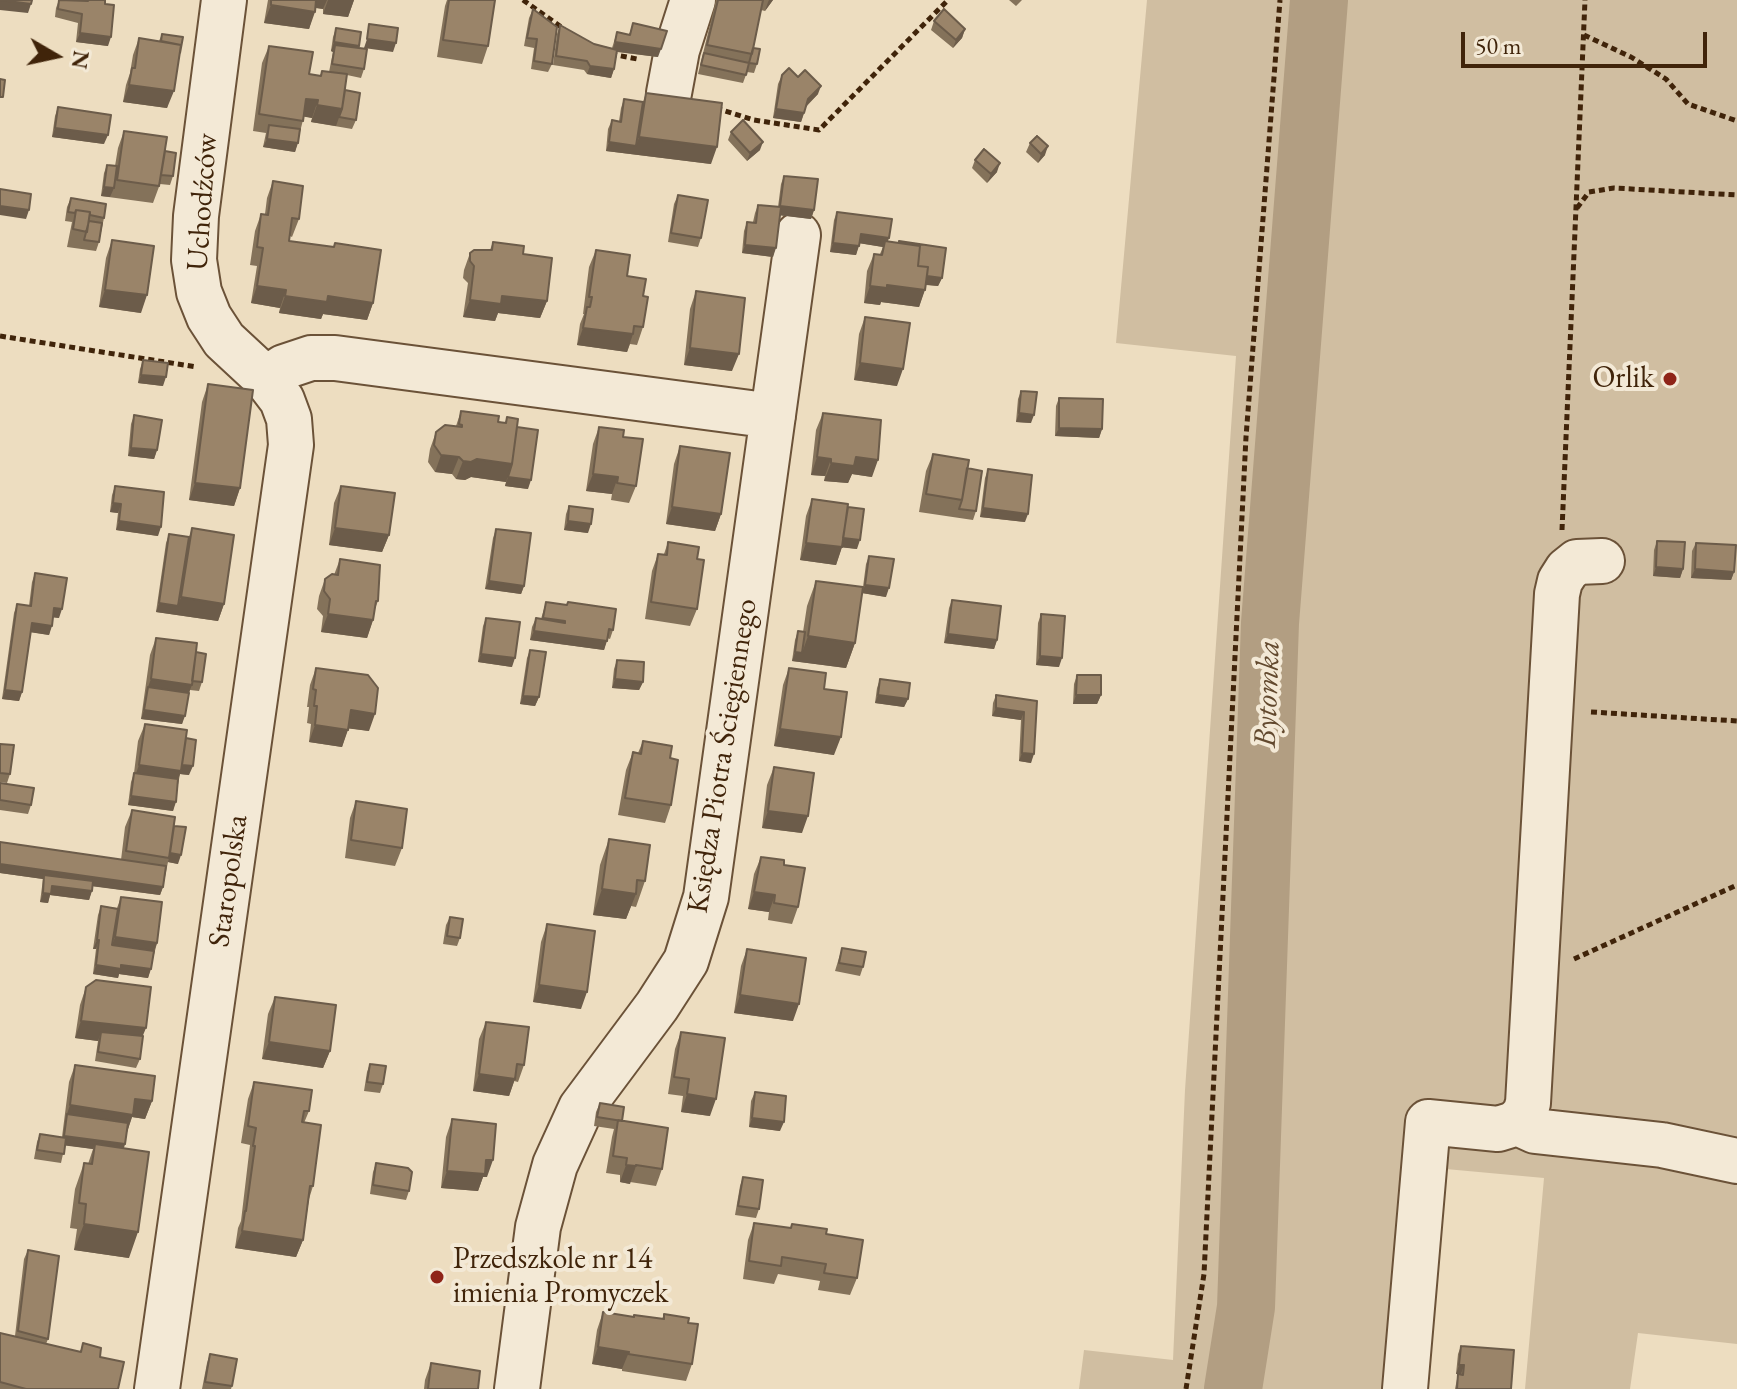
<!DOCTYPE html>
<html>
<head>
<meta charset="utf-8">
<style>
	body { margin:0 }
	#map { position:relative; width:1737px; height:1389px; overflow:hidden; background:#edddc0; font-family:"EB Garamond",serif }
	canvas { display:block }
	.north { position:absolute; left:16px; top:16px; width:80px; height:80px; -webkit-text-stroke:6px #f3e9d6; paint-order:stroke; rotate:99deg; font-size:22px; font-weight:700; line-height:32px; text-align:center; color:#40240a }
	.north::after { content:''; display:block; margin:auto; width:28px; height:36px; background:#40240a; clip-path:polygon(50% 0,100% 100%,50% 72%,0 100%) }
	.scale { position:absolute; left:1461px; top:32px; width:246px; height:36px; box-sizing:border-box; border:4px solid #40240a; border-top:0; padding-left:10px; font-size:24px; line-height:28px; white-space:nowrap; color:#40240a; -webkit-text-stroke:6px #f3e9d6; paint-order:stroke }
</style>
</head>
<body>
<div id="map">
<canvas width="1737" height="1389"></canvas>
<div class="north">N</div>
<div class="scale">50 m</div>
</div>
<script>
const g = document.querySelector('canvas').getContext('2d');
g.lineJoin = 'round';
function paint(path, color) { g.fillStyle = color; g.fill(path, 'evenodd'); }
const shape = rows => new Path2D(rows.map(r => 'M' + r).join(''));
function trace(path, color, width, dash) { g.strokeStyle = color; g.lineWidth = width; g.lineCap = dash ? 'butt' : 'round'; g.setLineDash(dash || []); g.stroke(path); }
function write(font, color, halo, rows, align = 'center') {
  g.font = font + ' "EB Garamond",serif'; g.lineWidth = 8; g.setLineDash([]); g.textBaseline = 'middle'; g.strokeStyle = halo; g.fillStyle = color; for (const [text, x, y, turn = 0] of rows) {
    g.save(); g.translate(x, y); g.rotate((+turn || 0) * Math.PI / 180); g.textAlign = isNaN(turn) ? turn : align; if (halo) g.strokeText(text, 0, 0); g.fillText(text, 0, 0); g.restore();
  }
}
paint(shape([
	[1147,0,1303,0,1255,615,1246,753,1233,1063,1230,1275,1213,1389,1079,1389,1084,1350,1173,1360,1185,1090,1236,356,1116,343],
	[1337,0,1737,0,1737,1344,1638,1333,1630,1389,1525,1389,1544,1178,1435,1168,1415,1389,1254,1389,1262,1345,1267,1271,1281,755,1289,621]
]), '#d0bea1');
trace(shape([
	[1233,1389,1246,1307,1270,623,1319,0]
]), '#b29e82', 58);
const minor = shape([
	[669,93,677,50,693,0],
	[266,379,284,367,311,358,335,358,773,416],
	[1518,1121,1524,1126,1535,1131,1662,1145,1737,1161],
	[157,1389,291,445,289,419,282,400,266,379,224,340,209,317,199,292,194,260,196,216,224,0],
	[517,1389,538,1227,555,1165,581,1108,657,1006,686,961,706,897,798,235],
	[1405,1389,1428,1122,1498,1129,1511,1125,1518,1121,1525,1113,1528,1103,1557,594,1560,581,1567,570,1577,562,1602,561]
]);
trace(minor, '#6b5238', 48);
trace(shape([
	[523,0,564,29],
	[1584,35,1631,57,1666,79,1688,104,1737,121],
	[611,54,637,59],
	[716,108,754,120,819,130,948,0],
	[1577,208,1589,192,1614,188,1737,195],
	[0,336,197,367],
	[1562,530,1585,0],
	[1591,712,1737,721],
	[1574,959,1737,885],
	[1186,1389,1204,1274,1246,437,1280,0]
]), '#40240a', 5, [6, 4]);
trace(minor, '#f3e9d6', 44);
paint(shape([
	[59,0,86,1,86,0,105,0,108,46,76,42,78,23,55,17,56,8],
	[268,0,354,0,348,17,323,14,323,9,315,8,309,29,264,23],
	[447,0,495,0,488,46,482,64,437,57,445,6],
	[716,0,773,0,765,11,761,10,753,48,757,64,754,73,747,72,743,83,698,74],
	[1009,0,1022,0,1016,6],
	[533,9,552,64,548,72,531,69,534,48,524,46,529,18],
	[934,21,965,29,962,38,953,48,931,30],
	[633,23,658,57,617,52,614,69,611,78,587,74,584,70,553,65,557,34,560,25,594,44,612,48,617,32,629,35],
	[336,28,358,48,364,69,361,78,347,75,345,90,356,120,352,129,311,122,312,118,304,116,295,152,263,147,266,133,253,131,262,63,269,46,309,74,320,76,322,71,329,72,333,52,331,51,333,37],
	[162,34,180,53,167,108,123,102,126,85,130,73,133,55,139,38,159,41],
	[782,75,818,94,806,107,801,122,773,118,778,84],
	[646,93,711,164,606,151,608,129,612,120,619,121,621,108,624,99,643,102],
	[58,107,104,144,52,137,55,116],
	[124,131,165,151,173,176,170,185,160,184,153,203,101,196,104,173,107,165,115,166,118,148],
	[731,132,760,150,747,161,728,140],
	[1030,143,1045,155,1038,163,1026,152],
	[975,160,997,172,987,183,972,168],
	[784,176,814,210,811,219,780,215,773,257,742,253,744,231,747,222,753,222,755,213,758,205,778,207,781,184],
	[273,181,299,219,292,237,290,236,289,241,334,247,335,243,373,303,367,320,323,314,321,319,279,313,280,308,251,303,257,266,250,265,255,231,261,214,265,214,267,198],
	[678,195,701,238,698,247,668,242,674,204],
	[71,198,104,218,99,242,96,251,67,247,72,222,65,221,67,207],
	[837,212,888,241,942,278,938,286,926,285,919,307,881,302,880,305,864,303,867,271,874,254,880,254,883,247,859,243,856,255,830,252,834,220],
	[112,240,141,313,99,307,106,258],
	[493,242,523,254,547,301,540,318,498,313,495,321,463,317,468,283,463,278,464,270,470,253,490,250],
	[596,250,627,276,643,296,643,327,637,345,630,344,627,352,577,345,580,324,584,314,583,314,589,267],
	[696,291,732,371,684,365,690,309],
	[865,317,897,386,854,380,859,334],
	[143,360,163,386,138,383,140,369],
	[208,384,240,488,234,506,189,500,202,402],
	[1021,391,1031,423,1016,422,1018,399],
	[1059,398,1102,429,1099,438,1055,436,1056,406],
	[461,411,505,423,507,417,517,427,528,489,505,486,506,482,471,477,465,480,456,479,452,474,435,472,428,462,430,449,436,432,456,426],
	[823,413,872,477,852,474,848,483,824,481,825,476,811,475,816,430],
	[134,415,157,450,154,459,128,456,131,424],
	[599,427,623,437,636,486,629,503,611,500,612,494,586,491,593,444],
	[680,446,721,514,715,531,666,524,674,464],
	[933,454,967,468,976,511,973,520,919,512,926,471],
	[988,469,1025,522,980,517,985,478],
	[115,486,158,536,116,530,118,513,110,512,112,495],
	[341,486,389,535,382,552,329,545,334,503],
	[812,499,848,507,857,549,842,547,836,565,800,560,806,516],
	[569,506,588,533,564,530,566,514],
	[192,528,224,604,218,621,156,612,166,543,169,534,189,537],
	[496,529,524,586,521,594,485,589,493,538],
	[1657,541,1683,569,1680,578,1653,576,1654,550],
	[668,542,697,609,690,626,645,619,652,571,658,554,664,554],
	[1696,543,1734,572,1731,580,1691,578,1692,551],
	[869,556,886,597,862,593,855,643,846,668,792,661,795,640,798,631,803,632,807,606,816,581,863,587,866,564],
	[340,559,378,601,374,611,373,620,367,638,321,632,323,616,317,609,319,596,325,579,334,575],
	[35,573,59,618,53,617,49,635,31,632,22,692,19,701,2,699,14,613,17,604,29,606,32,582],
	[952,600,997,640,994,649,944,643,949,608],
	[546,602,567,605,613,630,610,639,607,638,604,650,530,640,532,627,536,618,541,619],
	[1041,614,1059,667,1036,665,1038,623],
	[486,618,512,667,478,662,483,626],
	[156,638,196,652,202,682,199,691,190,690,182,724,141,719,150,655],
	[530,650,539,697,535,706,520,704,527,658],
	[617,660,643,682,639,690,612,688,614,669],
	[316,668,369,731,348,728,342,747,309,742,311,724,307,723,309,707,307,707,310,685],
	[789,668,824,689,834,755,774,746,783,685],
	[1077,675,1101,695,1097,704,1073,704,1074,684],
	[880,679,908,699,904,707,875,703,877,688],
	[996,695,1037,701,1031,763,1019,761,1021,720,992,716,993,703],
	[145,724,186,738,189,775,180,774,173,811,128,805,131,782,134,773,138,741],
	[643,741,671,805,665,823,618,815,626,770,633,752,638,753],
	[0,744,10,774,7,783,0,782],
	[774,767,802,833,762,828,767,785],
	[0,783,31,805,28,814,0,810],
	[356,801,402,848,395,866,345,858,350,818],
	[132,810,174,826,178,864,168,862,163,887,160,895,93,886,89,900,50,895,48,903,40,902,43,879,0,873,0,842,121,860,125,827],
	[609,839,645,881,636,907,631,906,626,919,593,915,600,865],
	[761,857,784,865,798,907,792,924,768,920,769,912,748,909,754,874],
	[121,897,157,943,148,978,119,974,118,978,93,974,96,949,93,949,98,915,101,906,117,908],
	[450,917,460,938,457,946,443,944,446,925],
	[547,924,581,1009,533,1002,541,942],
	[842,948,863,967,860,976,835,971],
	[747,949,793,1021,734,1013,741,966],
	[86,987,143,1036,140,1059,136,1068,95,1061,98,1041,75,1038,80,1005],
	[275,997,330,1051,323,1068,262,1059,268,1014],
	[486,1022,524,1065,518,1082,514,1081,509,1096,473,1091,479,1039],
	[681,1032,710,1116,681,1112,683,1096,668,1094,675,1049],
	[370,1064,383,1084,380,1093,364,1091,367,1072],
	[75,1065,152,1101,145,1119,132,1117,127,1132,124,1148,129,1258,74,1250,77,1229,70,1228,75,1189,84,1163,88,1164,93,1149,65,1145,61,1163,34,1159,37,1142,40,1134,62,1137,69,1082],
	[254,1082,309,1111,304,1123,313,1186,309,1199,303,1240,296,1257,235,1248,238,1228,241,1221,250,1145,241,1143,248,1099],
	[755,1092,780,1131,749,1127,751,1101],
	[600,1103,622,1121,662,1169,656,1186,630,1182,630,1184,620,1182,620,1175,606,1173,612,1137,614,1129,594,1126,596,1112],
	[452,1119,487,1177,483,1177,478,1191,441,1188,446,1137],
	[376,1163,409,1191,406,1200,370,1194,373,1172],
	[743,1177,759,1209,756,1218,735,1215,740,1186],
	[754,1223,826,1234,857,1278,850,1295,818,1290,820,1281,778,1274,774,1284,743,1279,748,1240],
	[28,1250,48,1339,46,1344,80,1352,83,1343,100,1357,118,1389,0,1389,0,1333,15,1336,24,1259],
	[603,1312,633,1317,662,1319,664,1314,688,1323,692,1364,686,1381,622,1371,622,1369,592,1364,597,1330],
	[1461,1346,1511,1389,1455,1389,1458,1374,1461,1374,1456,1374,1458,1354],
	[210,1354,232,1386,231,1389,202,1389,207,1363],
	[431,1363,478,1389,424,1389,425,1380]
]), '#84725a');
paint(shape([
	[0,0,31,4,28,13,0,10],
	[314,0,327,0,323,9,312,7],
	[328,0,354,0,348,17,323,14],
	[769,0,773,0,765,11,768,2],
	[271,5,315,12,309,29,264,23],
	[965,29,962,38,953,48,956,40],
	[80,33,111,37,108,46,76,42],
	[367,39,396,43,393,52,364,48],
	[334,42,359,46,355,55,335,45,333,52,331,51],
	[615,42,661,49,658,57,612,51],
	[590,66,614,69,611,78,587,74],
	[129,85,174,91,167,108,123,102],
	[821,86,818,94,804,108,808,99],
	[306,99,318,100,312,118,300,116],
	[317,105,342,109,336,126,311,122],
	[776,109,804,113,801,122,773,118],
	[55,128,108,135,104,144,52,137],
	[639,137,717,147,711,164,606,151,609,142,636,146],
	[267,139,298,143,295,152,263,147],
	[763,142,760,150,747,161,750,153],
	[1048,146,1045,155,1038,163,1041,154],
	[1000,163,997,172,987,183,991,174],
	[104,187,114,188,110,197,101,196],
	[0,206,29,210,26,219,0,215],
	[780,206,814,210,811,219,777,215],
	[861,234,889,238,886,247,885,241,883,247,858,243],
	[833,243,859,246,856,255,830,252],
	[745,245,776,248,773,257,742,253],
	[915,274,942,278,938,286,911,283],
	[887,285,925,290,919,307,881,302,880,305,864,303,870,286],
	[257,286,286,290,280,308,251,303],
	[105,290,147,295,141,313,99,307],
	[285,296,328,296,373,303,367,320,323,314,321,319,279,313],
	[502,296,547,301,540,318,498,313,495,321,463,317,470,300],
	[583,328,633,334,627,352,577,345],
	[690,348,739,354,732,371,684,365],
	[860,363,903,369,897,386,854,380],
	[141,375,166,377,163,386,138,383],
	[1019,413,1034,415,1031,423,1016,422],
	[1059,428,1102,429,1099,438,1055,436],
	[131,448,157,450,154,459,128,456],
	[441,455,459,457,452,474,435,472],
	[817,457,831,459,825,476,811,475],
	[856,457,878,460,872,477,852,474,848,483,824,481,831,463],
	[477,459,512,464,506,482,471,477,465,480,456,479,463,461],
	[593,474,618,477,612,494,586,491],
	[508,477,531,480,528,489,505,486],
	[195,483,240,488,234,506,189,500],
	[113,503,121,504,118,513,110,512],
	[672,507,721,514,715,531,666,524],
	[983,508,1028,514,1025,522,980,517],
	[119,521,161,527,158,536,116,530],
	[568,521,591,524,588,533,564,530],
	[335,528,389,535,382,552,329,545],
	[841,538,860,540,857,549,838,547],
	[806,543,842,547,836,565,800,560],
	[1656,567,1683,569,1680,578,1653,576],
	[1695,569,1734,572,1731,580,1691,578],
	[489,581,524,586,521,594,485,589],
	[865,585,889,588,886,597,862,593],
	[181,597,224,604,218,621,156,612,159,603,178,606],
	[54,608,62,609,59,618,50,617],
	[328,614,373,620,367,638,321,632],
	[32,623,52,626,49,635,29,632],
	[534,631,607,641,604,650,530,640],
	[948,634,997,640,994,649,944,643],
	[808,636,855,643,846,668,792,661,795,652,802,653],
	[481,654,515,658,512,667,478,662],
	[1040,656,1062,658,1059,667,1036,665],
	[151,679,192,685,185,702,148,687],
	[615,679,643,682,639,690,612,688],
	[5,690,22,692,19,701,2,699],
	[878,695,908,699,904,707,875,703],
	[1076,695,1101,695,1097,704,1073,704],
	[523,696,539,697,535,706,520,704],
	[996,708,1024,712,1021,720,992,716],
	[144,710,185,716,182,724,141,719],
	[351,710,375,714,369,731,345,728],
	[315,725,348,730,342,747,309,742],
	[780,729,841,737,834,755,774,746],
	[1022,753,1034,754,1031,763,1019,761],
	[139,765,181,765,193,766,189,775,180,774,175,788,133,782],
	[131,796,176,802,173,811,128,805],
	[768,811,808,816,802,833,762,828],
	[168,853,181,855,178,864,168,862,169,858],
	[0,864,163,887,160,895,44,880,44,875,43,879,0,873],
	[52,886,92,891,89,900,50,895,48,903,40,902,43,893],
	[602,889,636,894,626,919,593,915],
	[754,892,775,895,769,912,748,909],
	[115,937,157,943,151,960,109,954],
	[97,940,99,940,96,949,93,949],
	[96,965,121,965,151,969,148,978,119,974,118,978,93,974],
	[539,985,587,992,581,1009,533,1002],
	[740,995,799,1004,793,1021,734,1013],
	[81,1021,146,1028,139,1045,101,1032,98,1041,75,1038],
	[269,1042,330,1051,323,1068,262,1059],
	[479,1074,515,1079,509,1096,473,1091],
	[687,1094,716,1099,710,1116,681,1112],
	[135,1099,152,1101,145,1119,132,1117,127,1132,67,1114,64,1123,70,1105],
	[752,1118,784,1122,780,1131,749,1127],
	[64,1136,125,1144,122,1153,95,1144,93,1149,61,1145],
	[486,1160,493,1160,487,1177,483,1177,478,1191,441,1188,447,1171],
	[626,1165,636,1166,630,1184,620,1182],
	[84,1224,138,1232,129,1258,74,1250],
	[242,1231,303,1240,296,1257,235,1248],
	[598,1347,629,1352,622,1369,592,1364],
	[1459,1365,1464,1365,1461,1374,1456,1374]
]), '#6c5c4a');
const building = shape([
	[0,0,32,0,31,4,0,0],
	[59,0,88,1,88,0,105,0,105,4,114,5,111,37,80,33,82,14,58,9,59,0],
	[271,0,316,0,315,12,271,5,271,0],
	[449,0,495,0,488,46,443,40,449,0],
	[718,0,763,0,752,54,707,45,718,0],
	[533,9,557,27,552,64,534,61,537,39,527,38,533,9],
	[944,9,965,29,956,40,934,21,944,9],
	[633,23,667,31,661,49,615,42,617,32,630,35,633,23],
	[369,24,398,28,396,43,367,39,369,24],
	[560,25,594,44,617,50,614,69,590,66,587,61,556,56,560,25],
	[336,28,361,32,359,46,334,42,336,28],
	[162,34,183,37,180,53,181,45,161,41,162,34],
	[139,38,181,45,174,91,129,85,132,68,135,68,139,38],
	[335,45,367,49,364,69,332,64,335,45],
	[269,46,313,52,309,74,321,76,322,71,347,74,342,109,317,105,318,100,306,99,303,121,259,114,269,46],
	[753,48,760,49,757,64,749,63,746,75,701,65,704,53,749,63,753,48],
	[789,68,798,77,805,70,821,86,808,99,804,113,776,109,782,75,789,68],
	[0,79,5,80,3,97,0,97,0,79],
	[345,90,360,93,356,120,339,117,342,109,345,90],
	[646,93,722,103,717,147,639,137,646,93],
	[624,99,643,102,636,146,609,142,612,120,621,122,624,99],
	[58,107,111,115,108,135,55,128,58,107],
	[743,120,763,142,750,153,731,132,743,120],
	[269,125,300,129,298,143,267,139,269,125],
	[124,131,167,137,159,186,117,180,124,131],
	[1037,136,1048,146,1041,154,1030,143,1037,136],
	[984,149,1000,163,991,174,975,160,984,149],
	[165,151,176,153,173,176,161,175,165,151],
	[107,165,117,166,114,188,104,187,107,165],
	[784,176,818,179,814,210,780,206,784,176],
	[273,181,303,186,299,219,292,218,289,241,334,247,335,243,381,250,373,303,328,296,327,302,285,296,286,290,257,286,263,248,257,247,261,214,268,215,273,181],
	[0,189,31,194,29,210,0,206,0,189],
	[678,195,708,200,701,238,671,233,678,195],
	[71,198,106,204,104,218,90,215,90,212,76,210,75,213,68,212,71,198],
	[758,205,781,207,776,248,745,245,747,222,756,223,758,205],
	[76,210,90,212,87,232,73,229,76,210],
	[837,212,892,219,889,238,861,234,859,246,833,243,837,212],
	[89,221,102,223,99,242,84,240,89,221],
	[112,240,154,246,147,295,105,290,112,240],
	[885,241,920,246,918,266,928,267,925,290,887,285,887,288,870,286,874,254,882,255,885,241],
	[899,241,946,248,942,278,927,276,928,267,918,266,920,246,899,243,899,241],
	[493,242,524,246,523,254,552,258,547,301,502,296,501,304,470,300,474,266,470,261,470,253,474,250,492,250,493,242],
	[596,250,630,255,627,276,646,279,643,296,648,297,643,327,634,326,633,334,583,328,587,307,590,307,592,297,589,297,596,250],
	[696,291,745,298,739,354,690,348,696,291],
	[865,317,910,323,903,369,860,363,865,317],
	[143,360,168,363,166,377,141,375,143,360],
	[208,384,253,390,240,488,195,483,208,384],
	[1021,391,1037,392,1034,415,1019,413,1021,391],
	[1059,398,1103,399,1102,429,1059,428,1059,398],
	[461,411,499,416,498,422,506,423,507,417,518,419,512,464,477,459,471,462,463,461,459,457,441,455,434,445,436,432,445,425,462,427,462,425,459,424,461,411],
	[823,413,881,420,878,460,856,457,854,466,831,463,831,459,817,457,823,413],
	[134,415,162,420,157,450,131,448,134,415],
	[517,427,538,430,531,480,508,477,512,464,517,427],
	[599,427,624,430,623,437,643,439,636,486,617,483,618,477,593,474,599,427],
	[680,446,730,453,721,514,672,507,680,446],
	[933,454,969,460,962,500,926,494,933,454],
	[967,468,982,471,976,511,959,509,962,500,967,468],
	[988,469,1032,475,1028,514,983,508,988,469],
	[115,486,164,492,161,527,119,521,121,504,113,503,115,486],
	[341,486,395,493,389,535,335,528,341,486],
	[812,499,848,504,842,547,806,543,812,499],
	[569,506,593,509,591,524,568,521,569,506],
	[848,507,864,509,860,540,843,538,848,507],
	[192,528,234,535,224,604,181,597,192,528],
	[496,529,531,533,524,586,489,581,496,529],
	[169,534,189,537,178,606,159,603,169,534],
	[1657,541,1685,542,1683,569,1656,567,1657,541],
	[668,542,699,547,697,559,704,560,697,609,651,602,658,554,667,555,668,542],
	[1696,543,1736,545,1734,572,1695,569,1696,543],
	[869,556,894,559,889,588,865,585,869,556],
	[340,559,380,565,378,601,376,601,373,620,328,614,330,599,324,591,325,579,332,574,338,575,340,559],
	[35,573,67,578,62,609,54,608,52,626,32,623,22,692,5,690,17,604,31,606,35,573],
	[816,581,863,587,855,643,808,636,816,581],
	[952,600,1001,606,997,640,948,634,952,600],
	[546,602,567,605,568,602,616,609,613,630,609,629,607,641,534,631,536,618,565,623,565,621,543,618,546,602],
	[1041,614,1065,616,1062,658,1040,656,1041,614],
	[486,618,520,622,515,658,481,654,486,618],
	[798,631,805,632,802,653,795,652,798,631],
	[156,638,197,643,192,685,151,679,156,638],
	[530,650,546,652,539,697,523,696,530,650],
	[196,652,206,654,202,682,192,681,196,652],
	[617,660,644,662,643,682,615,679,617,660],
	[316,668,368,675,378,688,375,714,351,710,348,730,315,725,317,706,314,706,316,690,313,689,316,668],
	[789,668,826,673,824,689,847,692,841,737,780,729,789,668],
	[1077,675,1101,675,1101,695,1076,695,1077,675],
	[880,679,910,683,908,699,878,695,880,679],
	[148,687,189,693,185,716,144,710,148,687],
	[996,695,1037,701,1034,754,1022,753,1024,712,996,708,996,695],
	[145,724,187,730,181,771,139,765,145,724],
	[186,738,196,740,193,766,182,765,186,738],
	[643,741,672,746,670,758,678,760,671,805,625,798,633,752,641,754,643,741],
	[0,744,14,745,10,774,0,773,0,744],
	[774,767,814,773,808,816,768,811,774,767],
	[134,773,178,779,176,802,131,796,134,773],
	[0,783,34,788,31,805,0,800,0,783],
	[356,801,407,809,402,848,351,840,356,801],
	[132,810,175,817,169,858,126,851,132,810],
	[174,826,186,827,181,855,170,853,174,826],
	[609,839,650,845,645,881,637,880,636,894,602,889,609,839],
	[0,842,166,866,163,887,0,864,0,842],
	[761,857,784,860,784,865,805,868,798,907,774,903,775,895,754,892,761,857],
	[44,875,93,881,92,891,52,886,51,894,43,893,44,875],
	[121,897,162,902,157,943,115,937,121,897],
	[101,906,118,909,112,945,154,951,151,969,121,965,121,969,96,965,99,940,97,940,101,906],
	[450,917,463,919,460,938,447,936,450,917],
	[547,924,595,931,587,992,539,985,547,924],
	[842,948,866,952,863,967,839,963,842,948],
	[747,949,806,958,799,1004,740,995,747,949],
	[96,980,151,987,146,1028,81,1021,86,987,96,980],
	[275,997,336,1005,330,1051,269,1042,275,997],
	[486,1022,529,1027,524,1065,517,1064,515,1079,479,1074,486,1022],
	[101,1032,143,1036,140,1059,98,1052,101,1032],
	[681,1032,725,1038,716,1099,687,1094,689,1079,674,1077,681,1032],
	[370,1064,386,1066,383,1084,367,1082,370,1064],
	[75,1065,155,1076,152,1101,135,1099,133,1115,70,1105,75,1065],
	[254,1082,312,1090,309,1111,304,1111,302,1122,321,1125,313,1186,310,1186,303,1240,242,1231,245,1211,246,1211,255,1146,253,1146,256,1128,248,1126,254,1082],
	[755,1092,786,1096,784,1122,752,1118,755,1092],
	[600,1103,624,1107,622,1121,597,1117,600,1103],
	[67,1114,128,1123,125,1144,64,1136,67,1114],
	[452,1119,496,1124,493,1160,486,1160,485,1174,447,1171,452,1119],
	[618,1120,668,1128,662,1169,636,1165,636,1166,626,1165,627,1158,613,1156,618,1120],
	[40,1134,66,1138,64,1154,37,1150,40,1134],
	[95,1144,149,1152,138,1232,84,1224,86,1204,79,1203,84,1163,92,1164,95,1144],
	[376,1163,408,1168,412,1172,409,1191,373,1185,376,1163],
	[743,1177,763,1180,759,1209,738,1206,743,1177],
	[754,1223,791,1228,792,1224,827,1229,826,1234,863,1240,857,1278,824,1273,826,1264,782,1257,781,1266,749,1261,754,1223],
	[28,1250,59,1256,48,1339,18,1331,28,1250],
	[603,1312,634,1317,634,1315,664,1319,664,1314,689,1318,688,1323,698,1324,692,1364,628,1354,629,1352,598,1347,603,1312],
	[0,1333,81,1352,83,1343,101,1348,100,1357,124,1362,118,1389,26,1389,0,1382,0,1333],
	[1461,1346,1514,1350,1511,1389,1457,1389,1458,1374,1463,1375,1464,1365,1459,1365,1461,1346],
	[210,1354,237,1359,232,1386,205,1382,210,1354],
	[431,1363,480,1371,478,1389,428,1389,431,1363]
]);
paint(building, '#9a8469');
trace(building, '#6c5c4a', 2);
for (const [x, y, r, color] of [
	[1670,379,8,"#8f2418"],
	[437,1277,8,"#8f2418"]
]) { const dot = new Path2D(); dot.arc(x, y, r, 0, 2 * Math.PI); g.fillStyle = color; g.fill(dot); trace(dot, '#f3e9d6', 3); }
write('30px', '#40240a', '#f3e9d6', [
	["Uchodźców",203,202,-86],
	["Księdza Piotra Ściegiennego",723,756,-81],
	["Staropolska",229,881,-82]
]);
write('30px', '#40240a', '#f3e9d6', [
	["Orlik",1654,379],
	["Przedszkole nr 14",453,1260,"left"],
	["imienia Promyczek",453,1294,"left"]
], 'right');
write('italic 32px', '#62492e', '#f3e9d6', [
	["Bytomka",1268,694,-88]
]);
</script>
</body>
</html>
